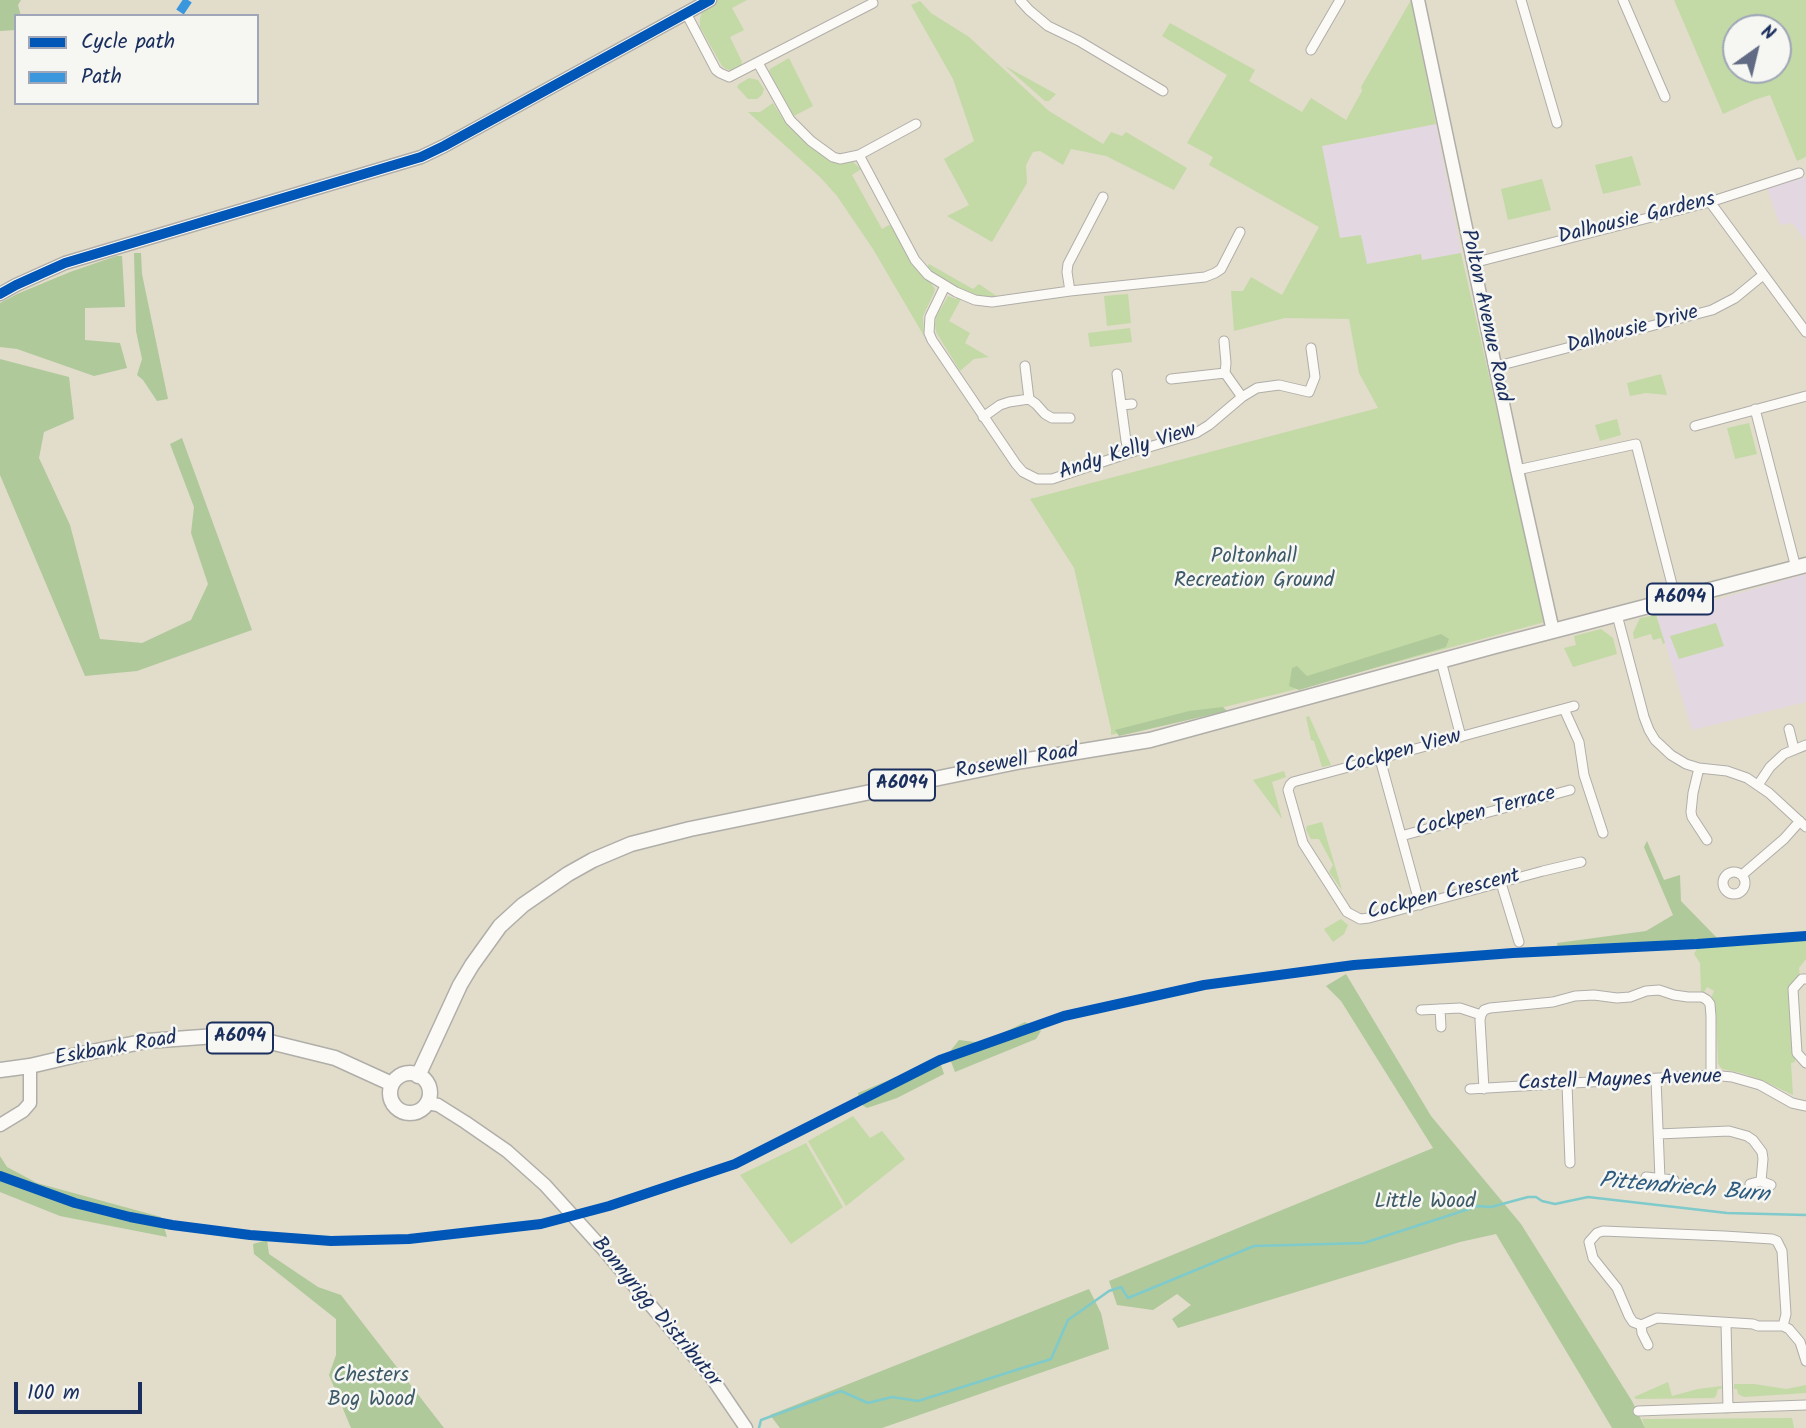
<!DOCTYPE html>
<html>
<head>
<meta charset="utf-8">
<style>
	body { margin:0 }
	#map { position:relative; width:1806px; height:1428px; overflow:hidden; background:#e2dccb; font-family:Kalam,sans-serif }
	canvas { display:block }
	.legend { position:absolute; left:14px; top:14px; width:245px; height:91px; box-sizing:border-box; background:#f6f6f2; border:2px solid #9ea6b7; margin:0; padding:9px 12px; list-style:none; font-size:21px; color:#1b2f5e }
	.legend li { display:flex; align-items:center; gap:14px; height:35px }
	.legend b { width:35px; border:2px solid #9ea6b7 }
	.north { position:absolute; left:1722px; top:14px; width:70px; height:70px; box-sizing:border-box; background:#f6f6f2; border:2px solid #9ea6b7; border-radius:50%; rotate:34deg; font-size:19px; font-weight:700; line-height:28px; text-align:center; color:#1b2f5e }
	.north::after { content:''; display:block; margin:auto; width:24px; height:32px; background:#616c84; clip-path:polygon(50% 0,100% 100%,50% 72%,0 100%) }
	.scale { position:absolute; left:14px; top:1382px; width:128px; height:32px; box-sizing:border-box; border:4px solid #1b2f5e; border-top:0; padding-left:9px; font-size:21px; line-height:24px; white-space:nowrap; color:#1b2f5e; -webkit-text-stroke:5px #f6f6f2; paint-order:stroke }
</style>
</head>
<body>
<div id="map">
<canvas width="1806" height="1428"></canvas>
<ul class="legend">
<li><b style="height:9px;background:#0057b8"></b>Cycle path</li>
<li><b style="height:9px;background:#3a97de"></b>Path</li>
</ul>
<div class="north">N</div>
<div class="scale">100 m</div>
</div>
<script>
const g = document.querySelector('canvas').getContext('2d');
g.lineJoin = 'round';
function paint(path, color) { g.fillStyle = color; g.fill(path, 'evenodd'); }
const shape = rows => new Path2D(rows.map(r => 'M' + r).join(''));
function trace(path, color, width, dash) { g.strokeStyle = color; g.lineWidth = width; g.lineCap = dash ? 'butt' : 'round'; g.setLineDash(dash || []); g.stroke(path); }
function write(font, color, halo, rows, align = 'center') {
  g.font = font + ' Kalam,sans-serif'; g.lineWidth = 5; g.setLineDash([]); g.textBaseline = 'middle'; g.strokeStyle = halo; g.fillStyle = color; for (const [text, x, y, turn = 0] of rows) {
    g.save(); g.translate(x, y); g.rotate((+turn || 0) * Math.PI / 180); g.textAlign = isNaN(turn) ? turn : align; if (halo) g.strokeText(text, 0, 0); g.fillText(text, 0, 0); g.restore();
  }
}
paint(shape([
	[1436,124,1461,253,1422,261,1420,254,1367,264,1340,239,1322,146],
	[1806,177,1806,241,1792,223,1780,225,1767,188],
	[1806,574,1806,702,1692,730,1657,617]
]), '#e3d7e1');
paint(shape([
	[718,0,747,0,732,8,744,30,730,37,742,62,741,66,733,71,726,69,722,66,700,27,700,19,702,11],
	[1411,0,1436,124,1322,146,1340,238,1361,235,1367,264,1421,254,1422,260,1461,253,1545,622,1289,691,1111,735,1111,729,1074,568,1030,499,1378,408,1359,373,1349,319,1285,318,1234,331,1231,291,1243,291,1251,277,1282,295,1319,227,1209,165,1213,157,1187,143,1227,75,1162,36,1170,23,1255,70,1249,81,1302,112,1311,98,1346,120,1362,91,1361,87],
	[1674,0,1806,0,1806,157,1797,161,1770,95,1754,100,1723,114],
	[1778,28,1778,70,1736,70,1736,28],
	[920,1,931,13,969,37,1049,111,1103,144,1111,132,1122,136,1126,132,1187,168,1174,190,1106,156,1071,149,1063,165,1040,151,1033,152,1026,165,1027,183,992,242,947,216,969,205,944,159,974,141,953,79,911,5],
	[789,58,813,106,794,116,769,71,770,69],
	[1005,66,1056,94,1049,101,1045,101],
	[749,78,758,80,764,89,762,95,757,99,748,99,737,87,739,84],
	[773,103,783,119,793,129,827,158,840,162,853,162,861,169,852,175,882,229,889,225,893,227,935,289,934,293,923,316,924,336,873,249,837,196,821,178,748,112,760,112],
	[1632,156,1641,185,1603,194,1595,165],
	[1542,179,1551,210,1508,220,1501,189],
	[929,264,973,289,979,284,998,297,991,297,972,295,958,289,935,274,927,267],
	[1128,294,1131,323,1107,326,1104,296],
	[948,296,956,299,957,296,961,299,949,321,970,333,965,343,989,357,974,359,960,371,936,332,935,325,936,317],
	[1130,328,1132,342,1090,347,1088,333],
	[1661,374,1667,395,1646,393,1630,396,1627,383],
	[1617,419,1621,435,1600,441,1595,425],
	[1749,423,1757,454,1735,459,1727,428],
	[1656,615,1665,643,1663,644,1661,638,1653,640,1651,634,1634,639,1633,633,1640,618],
	[1716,623,1724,646,1679,659,1670,636],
	[1601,629,1613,638,1617,654,1573,667,1564,648,1576,645,1574,636],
	[1309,716,1331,765,1322,767,1314,741,1311,740,1306,717],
	[1284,771,1286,777,1272,782,1282,819,1253,780],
	[1322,822,1342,890,1329,872,1333,865,1319,839,1311,839,1306,830,1307,826],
	[1341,919,1348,925,1344,934,1333,942,1324,929],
	[1806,939,1806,959,1799,968,1800,976,1790,986,1795,1062,1791,1063,1793,1095,1759,1079,1741,1073,1722,1069,1720,1067,1718,1063,1716,1011,1714,1002,1711,998,1714,991,1707,987,1703,994,1701,993,1700,963,1694,954,1698,946],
	[853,1116,870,1138,882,1131,905,1159,846,1206,808,1141],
	[806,1143,843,1207,791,1244,740,1175],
	[1668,1382,1672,1396,1698,1389,1722,1386,1721,1389,1718,1389,1716,1396,1714,1398,1636,1399,1634,1397],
	[1734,1384,1754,1384,1786,1389,1806,1385,1806,1393,1744,1397,1738,1394,1737,1389,1734,1389],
	[1792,1418,1794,1428,1645,1428,1642,1419]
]), '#c3daa6');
paint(shape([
	[0,0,21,0,18,5,21,16,16,16,16,30,0,31],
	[134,253,141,253,142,274,168,399,157,401,143,380,137,375,142,359,136,331],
	[116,256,122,256,125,307,85,308,85,340,120,343,127,368,94,376,17,349,0,347,0,303,17,294,70,272],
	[0,359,69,377,74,419,44,432,39,458,70,525,100,639,142,643,191,620,208,584,191,533,194,507,170,444,182,438,252,630,137,671,85,676,0,475],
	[1441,634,1449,639,1446,647,1299,690,1289,686,1292,668,1297,666,1307,676],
	[1223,707,1227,711,1119,736,1115,730,1189,711],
	[1647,841,1664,880,1680,875,1681,901,1718,939,1558,949,1557,943,1646,931,1673,915,1646,852,1644,847],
	[1346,974,1431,1116,1521,1224,1632,1401,1645,1428,1612,1428,1496,1234,1460,1242,1178,1328,1172,1319,1191,1305,1177,1294,1153,1310,1117,1305,1109,1281,1433,1148,1341,1001,1326,986],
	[1025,1022,1041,1031,1036,1039,955,1072,948,1054,959,1040,983,1043],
	[941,1065,944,1074,897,1098,867,1108,859,1103,858,1093,896,1077,904,1082],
	[0,1156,7,1167,37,1183,161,1217,167,1237,60,1216,0,1192],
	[267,1240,269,1254,318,1287,341,1295,444,1428,351,1428,329,1375,336,1355,336,1319,254,1254,253,1244],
	[1089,1289,1101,1313,1109,1349,882,1428,780,1428,770,1415]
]), '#afc99b');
trace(shape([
	[759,1428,761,1420,841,1391,868,1403,892,1397,918,1401,1051,1359,1068,1320,1109,1291,1121,1287,1128,1298,1254,1246,1364,1243,1478,1206,1491,1207,1528,1197,1536,1197,1542,1201,1555,1204,1588,1197,1727,1213,1806,1215]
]), '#7fcacb', 2.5);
const street = shape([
	[1020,0,1029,10,1048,26,1079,41,1163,91],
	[1521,0,1557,123],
	[1623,0,1665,97],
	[686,13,716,70,720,73,729,77,873,3],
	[1311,50,1340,0],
	[758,63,790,120,811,141,833,157,840,159,859,155,916,124],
	[859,155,915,260,928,275,956,292,975,300,992,302,1070,291,1205,277,1215,273,1221,269,1240,232],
	[1710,202,1806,332],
	[1473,263,1710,202,1799,173],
	[945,286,930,317,929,333,932,340,1016,464,1023,472,1037,479,1052,479,1129,453,1196,433,1209,425,1242,397,1257,388,1279,385,1309,392,1315,377,1311,348],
	[1070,291,1067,272,1068,264,1103,197],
	[1224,341,1226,363,1225,373,1242,397],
	[1025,366,1029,399,1036,404,1045,414,1052,418,1070,418],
	[1494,367,1712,310,1735,298,1763,275],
	[1117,374,1126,441,1129,453],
	[1171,379,1225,373],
	[1121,405,1132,404],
	[1755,409,1796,568],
	[983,417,1000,405,1009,402,1029,399],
	[1695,426,1806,396],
	[1517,470,1636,444,1676,600],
	[1617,615,1644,717,1649,730,1655,740,1671,755,1686,764,1699,768,1727,771,1747,778,1769,793,1806,827],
	[1441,661,1461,737],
	[1574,706,1293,782,1290,785,1288,790,1303,843,1347,912,1360,919,1369,918,1543,871,1581,862],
	[1564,709,1579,742,1584,775,1603,833],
	[1789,729,1794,749],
	[1380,759,1420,905],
	[1699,768,1693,793,1691,812,1692,817,1707,840],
	[1758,785,1770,767,1784,754,1806,745],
	[1401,836,1570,790],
	'1723 883a11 11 0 1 1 22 0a11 11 0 1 1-22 0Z',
	[1742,875,1784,839,1800,821],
	[1501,883,1519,942],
	[1806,979,1802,979,1793,989,1797,1053,1806,1063],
	[1440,1009,1441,1027],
	[1421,1010,1460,1008,1481,1015],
	[1656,1079,1660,1179],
	[1567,1084,1570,1163],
	[1470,1089,1711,1075,1732,1077,1760,1085,1792,1103,1806,1106],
	[1484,1089,1480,1020,1481,1015,1484,1010,1490,1008,1553,1002,1575,996,1594,995,1617,998,1630,997,1646,991,1659,990,1674,995,1688,997,1702,997,1707,1000,1710,1004,1711,1016,1711,1075],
	[1658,1134,1729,1131,1747,1136,1753,1140,1762,1152,1763,1159,1761,1181],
	[1646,1177,1674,1180],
	[1750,1184,1761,1181,1771,1185],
	[1726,1323,1728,1408],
	[1641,1325,1657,1318,1753,1324,1758,1326,1783,1326,1789,1329,1800,1342,1806,1361],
	[1648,1345,1642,1333,1641,1325,1633,1322,1629,1316,1617,1288,1593,1258,1589,1242,1597,1233,1603,1231,1724,1236,1772,1239,1777,1241,1782,1251,1786,1314,1783,1326],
	[1638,1411,1806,1405]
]);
const secondary = shape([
	[1418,0,1517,470,1553,631],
	[0,294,16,285,65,263,421,157,444,146,710,0],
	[427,1103,438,1105,465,1122,507,1151,545,1185,603,1249,712,1378,746,1428],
	[0,1125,23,1111,30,1103,30,1066]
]);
const primary = shape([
	[0,1070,30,1066,81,1054,147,1041,216,1036,266,1041,335,1058,392,1084],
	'390 1093a20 20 0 1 1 40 0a20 20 0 1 1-40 0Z',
	[418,1076,460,985,472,965,500,926,523,905,568,874,593,860,631,844,690,829,1022,761,1150,740,1495,646,1806,565]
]);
trace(street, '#b0aea8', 11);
trace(secondary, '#b0aea8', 15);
trace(primary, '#b0aea8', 17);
trace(street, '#fbfaf7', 9);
trace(secondary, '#fbfaf7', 12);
trace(primary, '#fbfaf7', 14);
trace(shape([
	[180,12,188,0]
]), '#3a97de', 9, [18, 9]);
trace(shape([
	[0,294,16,285,65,263,421,157,444,146,710,0],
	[0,1176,75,1203,130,1217,172,1225,250,1235,331,1241,409,1239,541,1224,609,1206,735,1164,940,1060,1064,1016,1204,985,1354,965,1513,953,1697,944,1806,936]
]), '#0057b8', 10);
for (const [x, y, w] of [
	[1680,599,66],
	[902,785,66],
	[240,1038,66]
]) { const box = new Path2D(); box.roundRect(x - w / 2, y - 15.5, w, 31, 5); g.fillStyle = '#f6f6f2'; g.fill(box); trace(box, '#1b2f5e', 2); }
write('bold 19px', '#1b2f5e', null, [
	["A6094",1680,599],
	["A6094",902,785],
	["A6094",240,1038]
]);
write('21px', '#1b2f5e', '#f6f6f2', [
	["Dalhousie Gardens",1637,220,-14],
	["Polton Avenue Road",1484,316,78],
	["Dalhousie Drive",1633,331,-15],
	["Andy Kelly View",1128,453,-18],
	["Cockpen View",1403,753,-15],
	["Rosewell Road",1017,763,-10],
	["Cockpen Terrace",1486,813,-15],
	["Cockpen Crescent",1444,896,-14],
	["Eskbank Road",116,1050,-10],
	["Castell Maynes Avenue",1620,1082,-2],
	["Bonnyrigg Distributor",655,1313,50]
]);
write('21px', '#3e5a68', '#f6f6f2', [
	["Poltonhall",1254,558],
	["Recreation Ground",1254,582],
	["Little Wood",1425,1203],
	["Chesters",371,1377],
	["Bog Wood",371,1401]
]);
write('italic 23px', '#2c5b7f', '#f6f6f2', [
	["Pittendriech Burn",1684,1190,5]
]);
</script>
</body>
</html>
